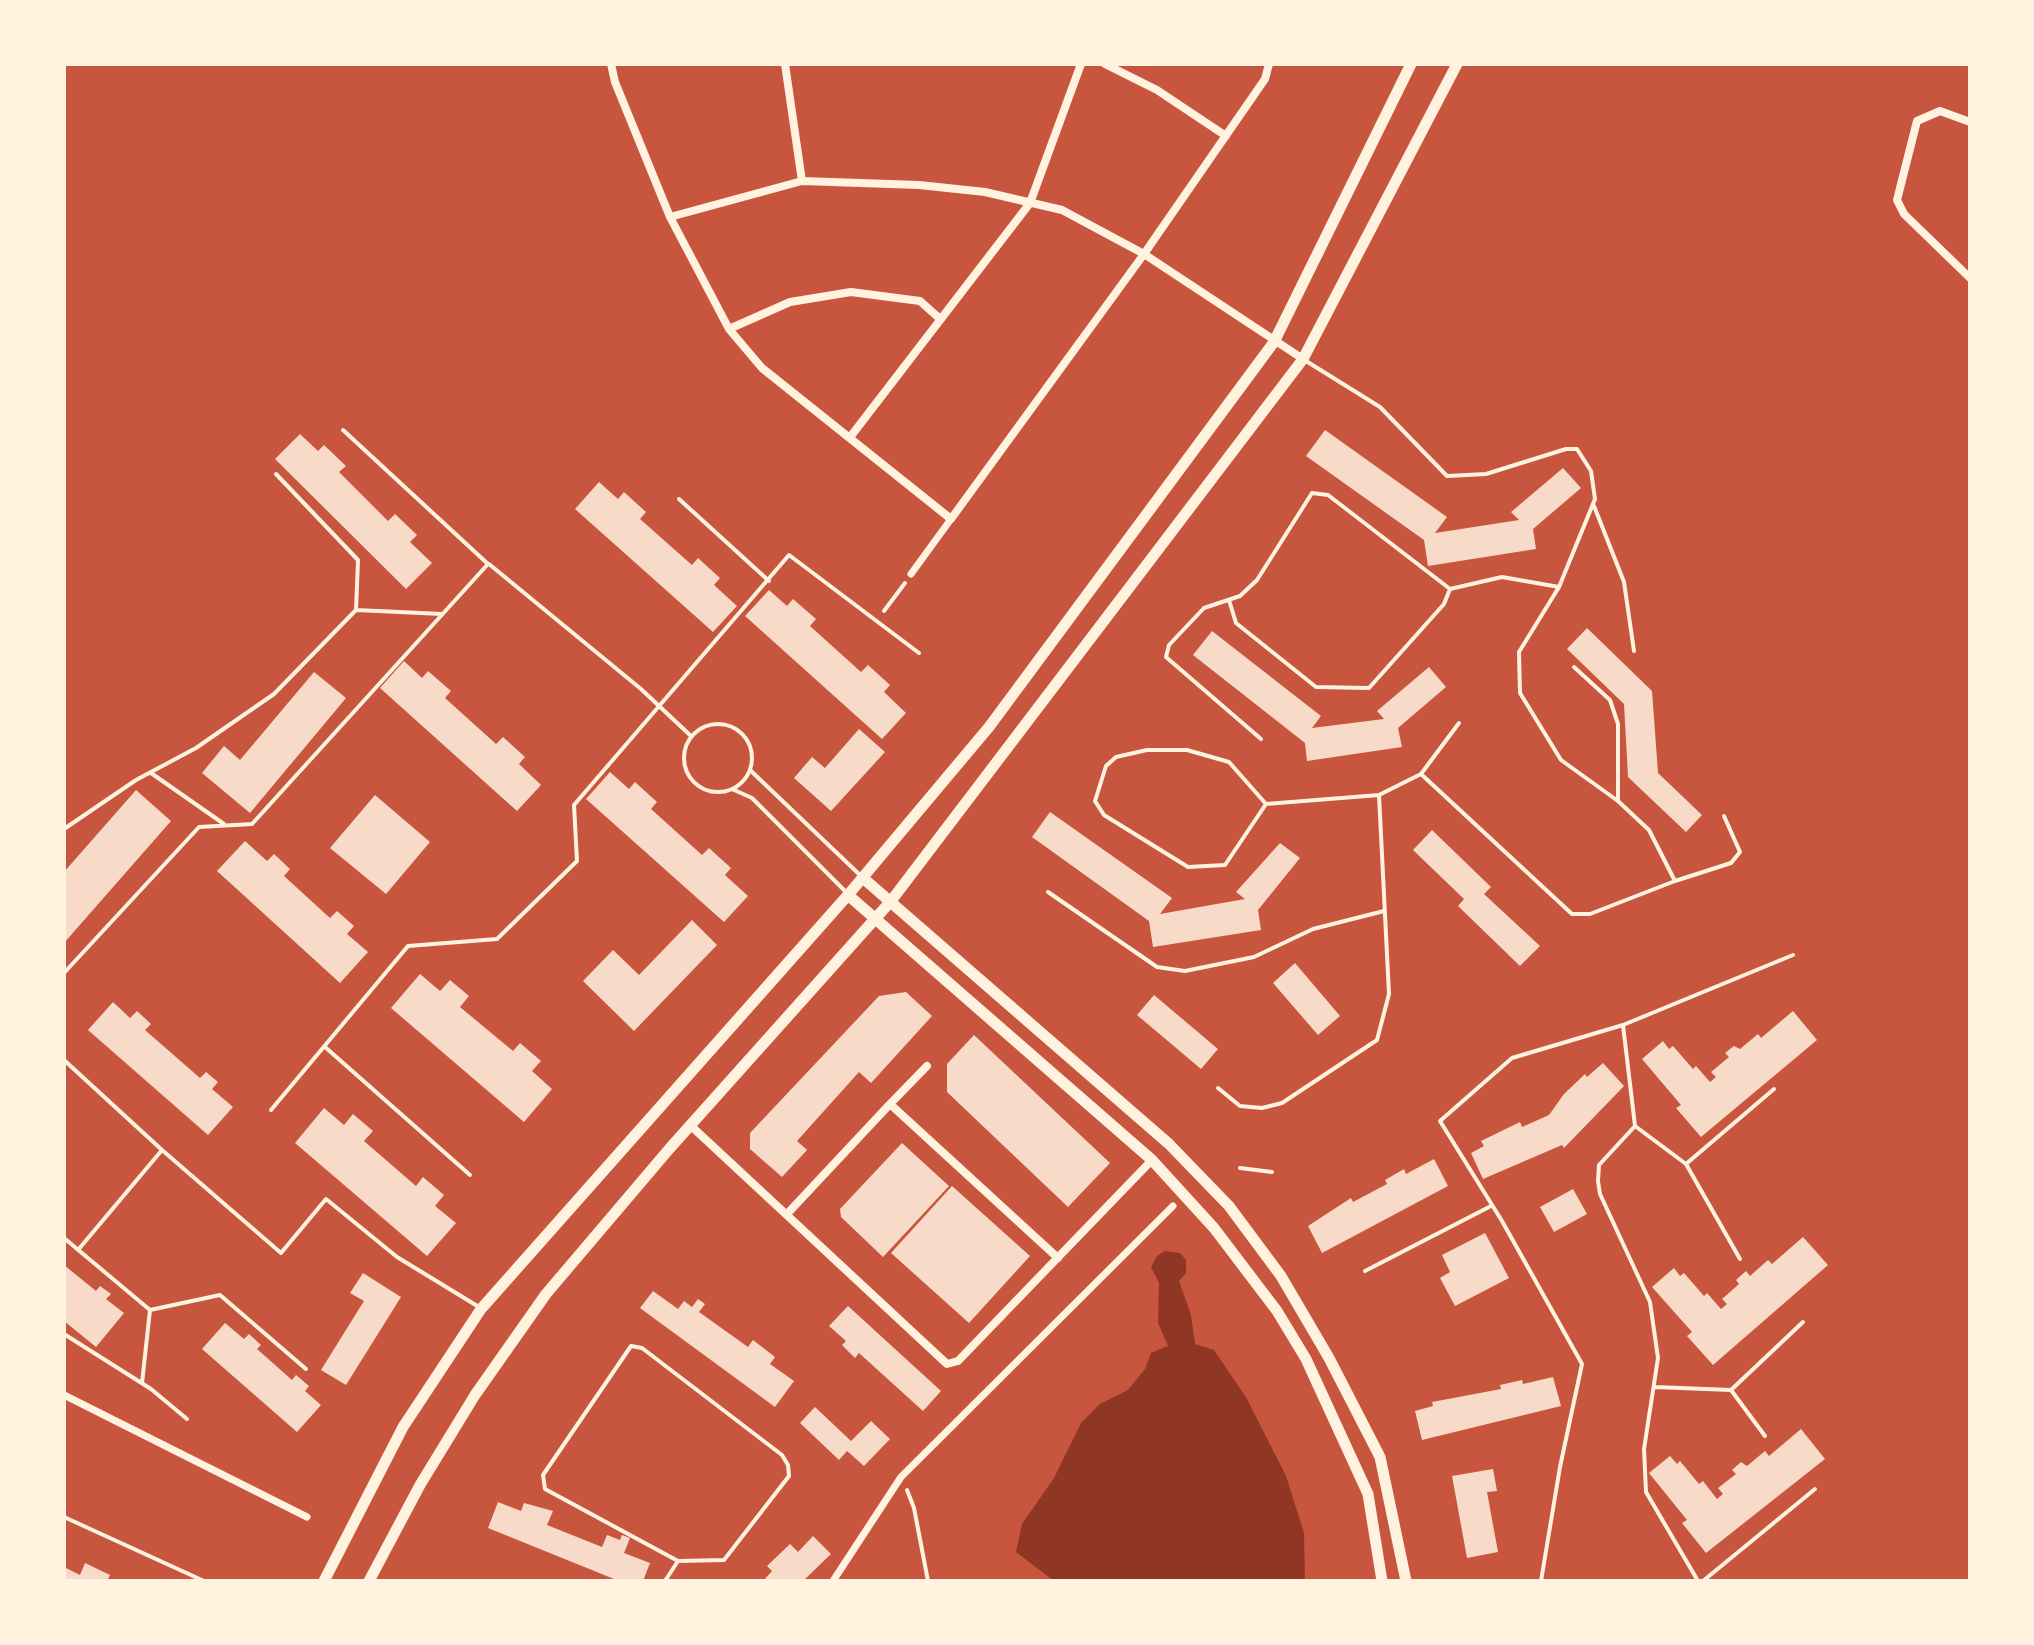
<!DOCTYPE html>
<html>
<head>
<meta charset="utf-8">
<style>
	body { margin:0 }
	#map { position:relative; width:2034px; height:1645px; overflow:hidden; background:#c8553d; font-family:Roboto,sans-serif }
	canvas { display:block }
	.frame { position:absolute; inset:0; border:66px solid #fff3e0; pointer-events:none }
</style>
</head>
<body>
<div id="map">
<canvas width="2034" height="1645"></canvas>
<div class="frame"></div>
</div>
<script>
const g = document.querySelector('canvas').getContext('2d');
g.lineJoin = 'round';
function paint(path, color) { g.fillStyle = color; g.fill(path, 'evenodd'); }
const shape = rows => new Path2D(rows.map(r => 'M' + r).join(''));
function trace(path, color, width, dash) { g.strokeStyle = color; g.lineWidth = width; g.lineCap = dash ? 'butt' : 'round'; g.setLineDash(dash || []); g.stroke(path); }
paint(shape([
	[1165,1251,1180,1253,1186,1260,1186,1273,1179,1281,1191,1315,1195,1344,1214,1350,1247,1399,1286,1476,1304,1533,1305,1581,1054,1581,1016,1552,1022,1524,1054,1478,1081,1423,1100,1404,1128,1390,1145,1369,1151,1353,1168,1346,1158,1323,1159,1283,1151,1267,1157,1256]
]), '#8f3625');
paint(shape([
	[1325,430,1447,517,1435,533,1519,520,1511,512,1563,468,1581,488,1533,529,1536,549,1428,566,1424,540,1306,456],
	[300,434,318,451,324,445,346,466,339,472,388,521,395,514,417,535,410,542,432,563,406,589,275,459],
	[599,482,618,499,624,492,646,512,640,519,692,565,698,558,720,578,714,585,737,606,713,632,575,509],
	[769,590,787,606,793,599,816,619,810,626,861,672,868,665,890,685,884,692,906,713,882,739,745,616],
	[1587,628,1652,691,1658,773,1702,815,1686,832,1628,777,1624,704,1567,649],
	[1212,631,1321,716,1312,728,1384,719,1377,711,1429,667,1446,687,1398,728,1402,747,1307,761,1305,743,1193,655],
	[404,661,422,678,428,671,451,691,445,698,496,744,503,737,525,757,519,764,541,785,517,811,380,688],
	[314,672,346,698,250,813,202,773,224,746,240,760],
	[859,729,885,752,831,811,794,778,812,757,825,768],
	[610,772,629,789,635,782,657,802,651,809,702,855,709,848,731,868,725,875,748,896,724,922,586,799],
	[136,790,171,821,64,943,64,872],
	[375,795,430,842,386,894,330,848],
	[1050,812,1172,898,1160,914,1245,899,1236,892,1280,843,1300,858,1258,910,1261,930,1153,947,1149,921,1032,837],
	[1432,830,1491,887,1484,894,1540,946,1520,966,1458,906,1464,899,1413,850],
	[245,841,267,861,274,854,290,869,284,876,330,918,337,911,354,926,347,934,368,952,340,983,217,871],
	[692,920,717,945,634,1031,583,981,613,950,639,975],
	[1295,963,1340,1016,1318,1035,1273,983],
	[420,974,440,991,450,980,469,996,460,1007,513,1051,520,1043,541,1061,532,1071,552,1089,524,1122,391,1008],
	[906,992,932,1016,871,1083,859,1072,797,1141,807,1150,782,1177,750,1149,750,1133,879,996],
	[1154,995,1218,1049,1201,1069,1137,1015],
	[113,1002,130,1018,137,1011,151,1024,145,1030,200,1078,206,1072,218,1082,212,1089,233,1107,208,1135,88,1030],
	[1793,1011,1817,1040,1701,1137,1676,1108,1681,1105,1642,1059,1663,1041,1669,1049,1673,1046,1693,1069,1696,1066,1710,1082,1716,1077,1711,1072,1729,1057,1725,1053,1734,1046,1740,1049,1758,1034,1761,1038],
	[974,1035,1110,1163,1068,1207,947,1092,947,1064],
	[1603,1063,1624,1086,1564,1148,1562,1145,1483,1179,1471,1153,1484,1146,1481,1141,1520,1122,1522,1127,1549,1115,1564,1094,1585,1074,1587,1077],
	[324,1108,344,1125,353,1114,373,1131,364,1141,416,1186,423,1177,444,1195,435,1206,456,1223,427,1256,295,1143],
	[902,1143,949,1186,883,1257,841,1217,840,1209],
	[1434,1159,1448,1186,1322,1253,1308,1226,1351,1198,1353,1202,1387,1184,1385,1180,1404,1169,1406,1174],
	[952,1186,1030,1256,969,1323,891,1253],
	[1573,1189,1587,1214,1554,1232,1540,1207],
	[1485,1233,1509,1278,1455,1306,1440,1278,1450,1272,1442,1255],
	[1803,1237,1828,1265,1713,1365,1687,1336,1692,1332,1652,1287,1674,1268,1680,1276,1684,1273,1704,1296,1707,1293,1721,1309,1727,1304,1722,1299,1739,1284,1736,1280,1746,1271,1750,1276,1768,1260,1772,1264],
	[64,1265,96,1291,100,1286,111,1294,106,1299,124,1313,96,1347,64,1321],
	[363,1273,401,1297,346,1385,321,1370,364,1301,350,1293],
	[653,1291,678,1309,684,1301,692,1307,698,1299,705,1304,699,1312,748,1347,753,1340,775,1357,770,1364,794,1381,775,1407,640,1308],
	[848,1306,941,1391,923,1411,859,1353,855,1358,842,1345,846,1341,829,1326],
	[225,1323,244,1339,249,1334,261,1345,257,1349,292,1380,296,1375,309,1386,305,1391,321,1405,297,1432,202,1349],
	[1553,1377,1561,1406,1422,1440,1415,1411,1433,1406,1432,1402,1501,1389,1500,1385,1522,1380,1523,1384],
	[815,1407,851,1441,871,1421,890,1439,864,1466,847,1451,839,1460,800,1423],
	[1801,1429,1825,1459,1706,1553,1682,1523,1687,1520,1649,1473,1670,1456,1677,1464,1680,1461,1699,1484,1703,1481,1717,1499,1723,1494,1718,1488,1736,1474,1732,1470,1741,1462,1747,1466,1765,1451,1769,1456],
	[1493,1469,1497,1491,1487,1492,1498,1552,1467,1558,1452,1476],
	[498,1502,521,1511,524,1503,553,1511,547,1525,602,1547,607,1535,620,1540,622,1535,630,1538,624,1553,650,1563,643,1581,619,1581,488,1528],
	[813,1536,831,1554,803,1581,763,1581,772,1571,767,1566,790,1544,798,1552],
	[85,1563,110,1575,107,1581,64,1581,64,1567,80,1575]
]), '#f7dbc8');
trace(shape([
	[884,611,905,583],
	[1240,1168,1272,1172],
	[907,1490,914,1508,928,1581]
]), '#fff3e0', 4);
trace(shape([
	[1306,361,1380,407,1447,476,1486,474,1566,449,1577,449,1591,471,1595,499,1559,587,1519,652,1520,693,1561,760,1618,801,1649,830,1675,881,1731,863,1740,852,1724,816],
	[679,499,769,581],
	[1594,506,1624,582,1634,651],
	[489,564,641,689,691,736],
	[1229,600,1236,623,1316,687,1369,688,1444,604,1450,589,1502,577,1559,587],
	[356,610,442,614],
	[1574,667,1610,700,1618,724,1618,801],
	'684 758a34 34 0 1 1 68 0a34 34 0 1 1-68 0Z',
	[1261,739,1166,657,1169,645,1204,608,1240,596,1257,580,1312,493,1328,495,1450,589],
	[1147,750,1187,750,1229,762,1266,804,1225,865,1188,867,1104,815,1095,801,1106,766,1116,757,1147,750],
	[750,770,861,876],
	[151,773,224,824],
	[1421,774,1572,914,1590,914,1675,881],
	[732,789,752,798,848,894],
	[1266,804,1379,795,1421,774,1459,723],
	[64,829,136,780,196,748,274,694,356,610,358,560,276,474],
	[1048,892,1157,967,1185,971,1254,957,1313,929,1384,911],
	[64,973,199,827,252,824,488,564,343,430],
	[1623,1025,1635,1126,1686,1164,1740,1259],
	[325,1047,470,1175],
	[64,1060,162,1150],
	[1218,1088,1240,1106,1262,1108,1282,1103,1377,1040,1389,994,1379,795],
	[271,1110,408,946,497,939,577,861,574,805,789,555,919,653],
	[1635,1126,1599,1165,1598,1181,1600,1194,1650,1302,1658,1358,1644,1449,1646,1492,1698,1581],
	[1686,1164,1774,1089],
	[64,1238,150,1310,220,1295,306,1369],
	[78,1250,162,1150,281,1253,326,1199,397,1257,479,1307],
	[1365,1271,1491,1206],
	[64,1334,151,1389,187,1419],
	[631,1346,642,1348,782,1455,788,1465,789,1476,724,1560,678,1561,545,1489,543,1475,631,1346],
	[142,1383,150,1310],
	[1655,1387,1731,1390,1803,1322],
	[1731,1390,1765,1436],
	[64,1517,204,1581],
	[665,1581,678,1561],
	[1541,1581,1560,1467,1582,1364,1502,1221,1440,1121,1512,1058,1623,1025,1793,955],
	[1703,1581,1815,1489]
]), '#fff3e0', 4);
trace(shape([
	[911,574,951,519],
	[64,1395,307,1517],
	[833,1581,901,1477,1173,1206]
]), '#fff3e0', 7);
trace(shape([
	[611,64,615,82,670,217,729,329,762,368,951,519,1144,254,1265,79,1269,64],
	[785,64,802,181],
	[1105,64,1157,90,1226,136],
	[1970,122,1940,111,1917,121,1897,200,1904,214,1970,278],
	[670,217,802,181,919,185,985,192,1062,210,1144,254,1303,359],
	[729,329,790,302,851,292,920,301,939,318],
	[851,436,1030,203,1081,64],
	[890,1104,927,1066],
	[690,1125,947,1364,958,1361,1152,1160],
	[787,1214,890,1104,1058,1258]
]), '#fff3e0', 8);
trace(shape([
	[863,878,1169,1144,1229,1206,1281,1276,1329,1358,1380,1457,1406,1581],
	[848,895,1152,1160,1214,1228,1277,1311,1306,1359,1368,1494,1382,1581],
	[324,1581,403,1427,481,1309,848,895,989,727,1274,342,1411,64],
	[369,1581,420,1485,475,1395,546,1294,670,1148,891,901,1303,359,1457,64]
]), '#fff3e0', 11);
</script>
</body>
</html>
